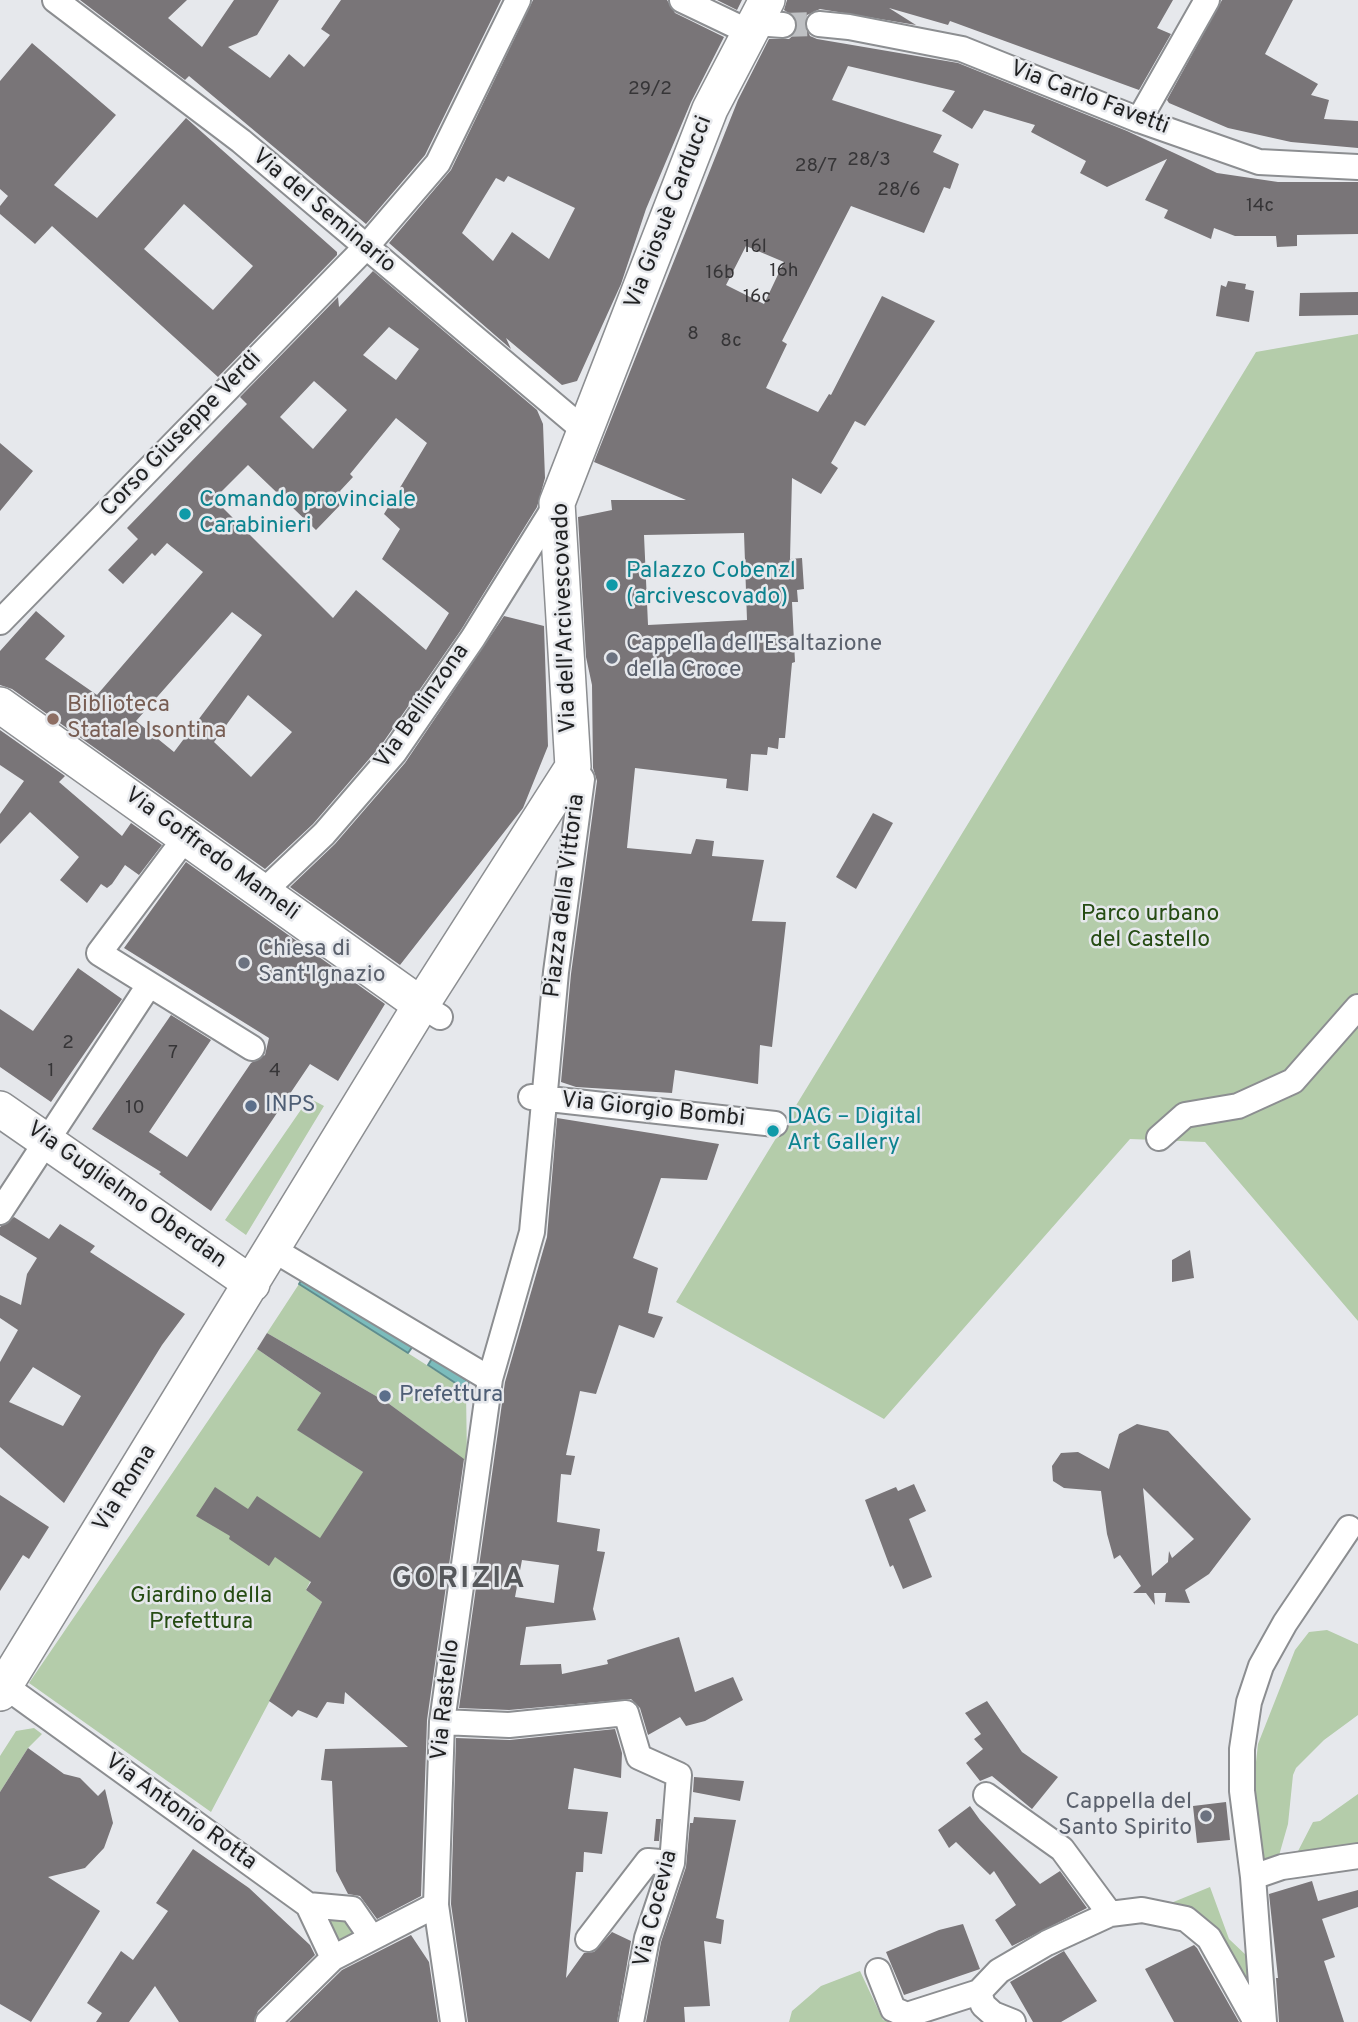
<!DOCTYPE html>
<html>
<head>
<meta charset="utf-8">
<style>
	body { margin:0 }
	canvas { display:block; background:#e6e8ec }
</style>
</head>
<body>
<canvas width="1358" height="2022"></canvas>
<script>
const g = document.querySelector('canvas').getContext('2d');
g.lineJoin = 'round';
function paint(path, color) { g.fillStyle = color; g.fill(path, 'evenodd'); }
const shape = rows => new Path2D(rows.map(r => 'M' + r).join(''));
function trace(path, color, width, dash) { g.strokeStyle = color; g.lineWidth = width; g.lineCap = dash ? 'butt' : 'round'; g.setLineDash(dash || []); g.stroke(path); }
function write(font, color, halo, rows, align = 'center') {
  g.font = font + ' Overpass,sans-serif'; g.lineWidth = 5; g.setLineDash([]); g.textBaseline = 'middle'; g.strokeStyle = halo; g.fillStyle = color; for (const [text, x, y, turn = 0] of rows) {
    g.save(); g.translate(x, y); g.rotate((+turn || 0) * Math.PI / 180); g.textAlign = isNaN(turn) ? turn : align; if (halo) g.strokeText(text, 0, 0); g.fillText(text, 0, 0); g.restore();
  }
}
paint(shape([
	[1358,334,1358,1321,1205,1142,1130,1139,884,1419,676,1302,1256,352],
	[309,1098,324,1106,246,1235,225,1220],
	[299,1284,466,1390,467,1462,388,1403,267,1333],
	[257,1349,321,1393,298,1430,363,1472,306,1590,322,1602,211,1812,29,1683],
	[1327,1630,1358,1644,1358,1715,1324,1740,1296,1768,1293,1775,1288,1824,1278,1859,1262,1862,1253,1789,1258,1744,1295,1650,1309,1632],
	[34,1728,42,1734,28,1748,0,1792,0,1756,16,1731],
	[1358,1794,1358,1849,1296,1855,1313,1822,1320,1821],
	[1210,1887,1229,1939,1247,1956,1254,1998,1215,1931,1192,1908,1171,1903],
	[341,1915,356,1931,335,1942,324,1923],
	[860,1971,883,2020,891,2022,789,2022,792,2011,821,1986]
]), '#b4ccaa');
const water = shape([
	[304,1276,413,1346,408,1353,299,1284,304,1276],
	[433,1357,469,1382,466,1390,428,1365,433,1357]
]);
paint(water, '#7bbcbc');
trace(water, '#5f8d8e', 2);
paint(shape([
	[80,0,187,0,168,18,202,47,234,0,279,0,257,35,228,47,270,78,289,54,304,67,330,35,321,29,341,0,501,0,425,155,366,224,189,76,185,80],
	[533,0,667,0,675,13,724,37,691,102,646,209,621,284,577,381,562,385,506,338,511,349,389,243,451,170],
	[508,176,575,208,549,259,512,232,493,261,462,233,496,178,504,182],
	[717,0,742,0,737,10],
	[787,0,1173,0,1157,28,1171,34,1139,90,950,21,948,25,889,8,916,25,820,9,807,15,804,23,810,36,817,39,958,63,1127,131,1217,173,1278,182,1358,182,1358,234,1297,235,1297,246,1277,247,1276,236,1235,236,1214,228,1211,239,1164,218,1168,210,1145,200,1167,159,1107,187,1080,173,1086,161,1031,132,1035,125,984,110,972,129,942,111,955,91,848,66,832,100,942,135,933,152,959,164,950,189,944,187,924,233,851,206,782,341,787,344,766,388,818,412,829,394,831,395,882,296,935,321,865,426,855,421,831,463,838,468,821,494,792,478,790,559,802,558,804,589,797,590,798,602,792,602,795,662,792,663,785,738,779,738,778,749,768,747,767,755,751,754,748,791,726,788,727,779,635,768,627,848,691,854,696,839,714,841,712,856,764,860,752,921,786,922,772,1047,760,1045,758,1084,675,1070,672,1093,576,1087,561,1082,571,974,597,781,593,768,592,685,586,657,578,517,612,510,611,500,686,500,594,462,738,100,769,39,789,39,796,33,796,18,784,10],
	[746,246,784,262,764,304,726,285],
	[744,533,747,620,648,625,644,535],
	[1222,0,1293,0,1265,54,1318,84,1311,95,1329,100,1324,119,1358,121,1358,148,1291,142,1228,128,1169,103,1167,100],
	[32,43,116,115,54,185,97,218,186,118,337,252,337,255,218,377,52,226,35,244,0,214,0,206,8,196,0,189,0,81],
	[184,204,253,266,213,310,144,249],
	[373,271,537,410,543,424,545,478,537,507,461,630,382,744,313,824,265,869,12,689,0,685,0,651,36,611,65,636,45,659,97,695,203,572,167,543,155,556,152,553,123,584,108,570,138,539,127,528,247,404,240,397,338,297,339,307],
	[389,327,419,349,396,380,363,355],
	[314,381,347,410,313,449,280,417],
	[396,418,427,443,384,514,400,529,382,559,449,613,426,650,356,590,333,618,214,499,248,465,316,530,345,500,340,491,353,477,350,474],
	[232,612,262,635,174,752,136,721],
	[248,695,292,732,251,777,214,742],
	[1228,281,1246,284,1245,289,1254,291,1249,322,1216,316,1221,285,1226,287],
	[1358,292,1358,315,1299,316,1300,293],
	[0,443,33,471,0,511],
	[504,616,544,626,548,746,523,808,400,965,290,887,335,844,405,763],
	[0,730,65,776,59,782,122,836,131,823,162,845,139,875,125,865,112,884,107,888,101,884,87,903,60,880,79,857,30,812,0,844,0,814,24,781,0,765],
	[873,813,893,823,856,889,836,877],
	[186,862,385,1004,338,1081,310,1064,211,1211,159,1174,161,1172,92,1129,171,1015,211,1040,149,1132,187,1157,251,1063,265,1055,269,1038,124,948],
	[78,968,122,999,51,1102,0,1067,0,1009,33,1031],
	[557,1118,719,1144,707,1180,661,1178,633,1258,658,1268,648,1313,663,1317,654,1338,619,1325,596,1394,580,1391,566,1455,575,1456,571,1475,561,1474,557,1522,600,1529,597,1551,605,1552,593,1609,596,1620,526,1627,520,1665,561,1664,562,1674,608,1664,607,1660,679,1637,695,1692,733,1677,743,1700,705,1721,686,1726,680,1717,648,1735,640,1708,631,1699,509,1710,459,1708,505,1382,547,1237],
	[522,1560,559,1565,554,1603,515,1597],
	[14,1217,49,1239,60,1224,95,1246,90,1252,185,1314,162,1345,64,1503,0,1447,0,1362,18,1330,0,1318,0,1295,21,1305,27,1274,37,1258,0,1235,0,1227],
	[33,1367,81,1396,63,1426,9,1402],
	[1190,1250,1194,1278,1172,1282,1172,1260],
	[267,1333,388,1403,464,1459,427,1720,421,1896,377,1919,360,1896,348,1894,336,1871,332,1781,321,1780,325,1749,408,1747,345,1692,344,1704,327,1702,317,1718,298,1710,292,1717,269,1701,322,1602,306,1590,311,1582,275,1557,269,1566,229,1539,230,1536,196,1516,215,1487,248,1509,257,1496,320,1538,363,1472,297,1430,321,1393,257,1349],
	[1137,1424,1168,1431,1251,1519,1209,1574,1185,1590,1190,1603,1165,1602,1166,1593,1154,1593,1155,1605,1146,1593,1133,1593,1141,1586,1120,1555,1114,1559,1107,1534,1101,1491,1064,1488,1053,1481,1052,1466,1061,1453,1078,1452,1109,1469,1119,1434],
	[1143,1488,1194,1539,1172,1558,1169,1551,1168,1562,1152,1576],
	[914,1484,926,1511,909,1519,932,1577,903,1589,893,1565,890,1567,865,1500,896,1487,898,1491],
	[0,1495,49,1527,29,1559,23,1555,0,1591],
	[987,1701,1022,1752,1058,1777,1032,1809,992,1776,980,1781,966,1763,983,1749,974,1739,981,1734,965,1713],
	[615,1729,622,1753,621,1778,574,1768,568,1809,608,1812,602,1854,584,1852,583,1872,576,1872,566,1978,584,1953,594,1952,612,1932,631,1941,617,2022,468,2022,451,1904,456,1738,510,1740],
	[28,1748,64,1774,80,1778,98,1796,105,1789,113,1823,104,1848,85,1868,48,1877,100,1911,31,2022,0,2004,0,1792],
	[694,1777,744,1781,740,1801,693,1792],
	[1226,1802,1230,1840,1197,1843,1193,1806],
	[970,1806,980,1820,1040,1884,1060,1871,1087,1908,1012,1946,995,1920,1016,1905,994,1871,990,1875,956,1842,949,1848,938,1830],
	[694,1817,736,1820,716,1918,724,1920,721,1944,704,1941,710,2006,684,2007,685,2022,646,2022,661,1942,686,1867,690,1823,693,1823],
	[656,1819,661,1819,659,1841,654,1841],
	[193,1849,249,1888,310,1945,315,1955,258,2011,254,2022,179,2022,155,1986,129,2022,96,2022,102,2013,87,2003,121,1951,133,1960,168,1911,156,1903],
	[1312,1881,1318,1901,1358,1890,1358,1907,1322,1919,1335,1957,1324,1961,1344,2022,1279,2022,1276,1978,1278,1978,1269,1894],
	[963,1924,980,1969,904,1995,886,1952,939,1930],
	[411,1935,429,1962,438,2022,289,2022,342,1970],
	[1194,1945,1197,1948,1239,2022,1174,2022,1145,1969],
	[1064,1951,1097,2001,1061,2022,1033,2022,1010,1982]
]), '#797578');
trace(shape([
	[783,25,819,24]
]), '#bec0c3', 24, [24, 12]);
const street = shape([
	[55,0,241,141,585,431],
	[682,0,749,32],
	[754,23,783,25],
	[819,24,849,27,962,49,1139,120,1259,162,1358,167],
	[1139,120,1207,0],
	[0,622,365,248,438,163,518,0],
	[186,837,99,953,252,1048],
	[263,892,324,834,394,753,473,638,557,503],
	[421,1005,440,1017],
	[531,1097,775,1124],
	[1159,1138,1185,1115,1238,1106,1293,1081,1358,1007],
	[0,1212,149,985],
	[274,1250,490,1379],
	[5,1686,308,1905,333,1958],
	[442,1722,509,1725,626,1713,639,1757,679,1775,672,1863,647,1938,631,2022],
	[986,1795,1062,1849,1110,1914],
	[1253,1877,1282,1867,1358,1856],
	[308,1905,352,1909,372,1938],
	[588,1939,648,1861,672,1863],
	[878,1971,893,2009,907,2015,979,1992],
	[268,2022,333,1958,436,1905],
	[453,2022,436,1905,442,1722,490,1379,532,1232,556,972,582,779,573,767],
	[1013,2022,993,2014,983,2005,979,1992,999,1971,1047,1943,1110,1914,1142,1910,1186,1919,1209,1938,1256,2022],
	[1264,2022,1253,1877,1242,1791,1242,1749,1249,1702,1261,1666,1285,1623,1349,1528]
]);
const secondary = shape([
	[0,705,421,1005],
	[0,1109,252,1284],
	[0,1693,421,1005,573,767,557,503,710,109,767,0]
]);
trace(street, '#8c8e91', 28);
trace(secondary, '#8c8e91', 38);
trace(street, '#fff', 24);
trace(secondary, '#fff', 35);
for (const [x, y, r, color] of [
	[185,514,7,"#0f9aa8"],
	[612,585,7,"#0f9aa8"],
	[612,658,7,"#6b7280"],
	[53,719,7,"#8d6e63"],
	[244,963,7,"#6b7280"],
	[251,1106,7,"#5c6f8a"],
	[773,1131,7,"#0f9aa8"],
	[385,1396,7,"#5c6f8a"],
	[1206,1816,7,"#6b7280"]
]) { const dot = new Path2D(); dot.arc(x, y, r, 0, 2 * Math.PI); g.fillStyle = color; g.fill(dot); trace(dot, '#e6e8ec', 2.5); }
write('19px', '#363537', null, [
	["29/2",650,90],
	["28/3",869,161],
	["28/7",816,167],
	["28/6",899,191],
	["14c",1260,207],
	["16l",755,248],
	["16h",784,272],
	["16b",720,274],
	["16c",757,298],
	["8",693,335],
	["8c",731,342],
	["2",68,1044],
	["7",173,1054],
	["1",51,1072],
	["4",275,1072],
	["10",135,1109]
]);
write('23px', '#1f2021', '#e6e8ec', [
	["Via Carlo Favetti",1089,99,21],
	["Via del Seminario",323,212,40],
	["Via Giosuè Carducci",670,213,-69],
	["Corso Giuseppe Verdi",182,435,-46],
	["Via dell'Arcivescovado",566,618,-92],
	["Via Bellinzona",423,707,-55],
	["Via Goffredo Mameli",211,855,36],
	["Piazza della Vittoria",566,896,-83],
	["Via Giorgio Bombi",653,1111,6],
	["Via Guglielmo Oberdan",126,1196,35],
	["Via Roma",126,1489,-58],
	["Via Rastello",447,1700,-84],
	["Via Antonio Rotta",180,1813,36],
	["Via Cocevia",657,1909,-76]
]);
write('23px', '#0d838f', '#e6e8ec', [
	["Comando provinciale",199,501],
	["Carabinieri",199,527],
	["Palazzo Cobenzl",626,572],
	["(arcivescovado)",626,598],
	["DAG – Digital",787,1118],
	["Art Gallery",787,1144]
], 'left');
write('23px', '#5b616d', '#e6e8ec', [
	["Cappella dell'Esaltazione",626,645],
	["della Croce",626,671],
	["Chiesa di",258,950],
	["Sant'Ignazio",258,976],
	["Cappella del",1192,1803,"right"],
	["Santo Spirito",1192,1829,"right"]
], 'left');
write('23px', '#785e54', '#e6e8ec', [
	["Biblioteca",67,706],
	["Statale Isontina",67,732]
], 'left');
write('23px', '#264c13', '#e6e8ec', [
	["Parco urbano",1150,915],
	["del Castello",1150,941],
	["Giardino della",201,1597],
	["Prefettura",201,1623]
]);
write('23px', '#4e5e75', '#e6e8ec', [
	["INPS",265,1106],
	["Prefettura",399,1396]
], 'left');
g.letterSpacing = '2px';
write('bold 30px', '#56585b', '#e6e8ec', [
	["GORIZIA",459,1581]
]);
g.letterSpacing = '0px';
</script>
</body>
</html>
